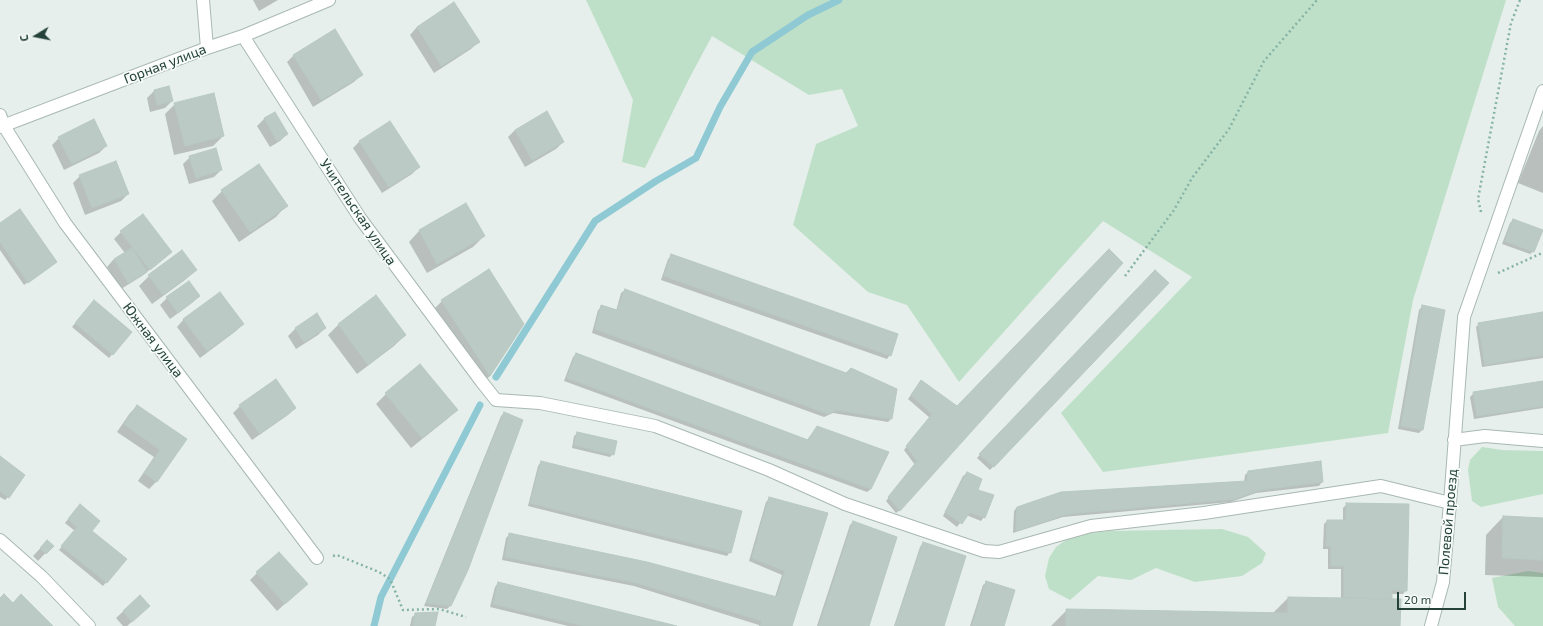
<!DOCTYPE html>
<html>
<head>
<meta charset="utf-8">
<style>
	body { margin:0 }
	#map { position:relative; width:1543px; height:626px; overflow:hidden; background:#e6efeb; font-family:"Exo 2",sans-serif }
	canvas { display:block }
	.north { position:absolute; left:16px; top:16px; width:40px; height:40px; -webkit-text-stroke:3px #f7fbf9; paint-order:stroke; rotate:260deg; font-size:11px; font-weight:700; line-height:16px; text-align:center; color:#24423a }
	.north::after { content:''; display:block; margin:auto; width:14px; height:18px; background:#24423a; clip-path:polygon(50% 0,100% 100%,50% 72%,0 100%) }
	.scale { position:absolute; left:1397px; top:592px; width:69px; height:18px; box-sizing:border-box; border:2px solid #24423a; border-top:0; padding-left:5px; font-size:12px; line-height:14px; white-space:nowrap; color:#24423a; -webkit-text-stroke:3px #f7fbf9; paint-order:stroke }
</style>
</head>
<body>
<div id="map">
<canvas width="1543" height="626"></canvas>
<div class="north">С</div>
<div class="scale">20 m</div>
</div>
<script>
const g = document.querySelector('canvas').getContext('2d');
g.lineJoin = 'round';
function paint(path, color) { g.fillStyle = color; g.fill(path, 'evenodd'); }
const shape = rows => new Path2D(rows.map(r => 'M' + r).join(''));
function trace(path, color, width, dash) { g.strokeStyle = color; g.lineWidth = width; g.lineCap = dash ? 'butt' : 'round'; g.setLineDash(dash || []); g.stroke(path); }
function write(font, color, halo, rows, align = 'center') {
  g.font = font + ' "Exo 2",sans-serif'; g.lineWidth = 3.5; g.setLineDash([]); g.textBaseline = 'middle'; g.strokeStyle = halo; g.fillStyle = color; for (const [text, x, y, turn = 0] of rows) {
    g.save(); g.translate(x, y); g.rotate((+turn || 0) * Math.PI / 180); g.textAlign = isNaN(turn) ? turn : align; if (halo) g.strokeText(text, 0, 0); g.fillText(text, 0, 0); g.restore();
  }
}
paint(shape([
	[586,0,1506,0,1413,300,1388,433,1103,472,1061,413,1192,277,1103,221,959,382,907,305,868,292,793,225,816,144,858,126,842,89,809,95,712,36,689,79,645,168,622,162,633,100],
	[1482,447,1502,450,1543,451,1543,494,1481,507,1472,501,1468,470,1470,460],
	[1222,529,1248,537,1266,553,1262,563,1242,576,1195,582,1156,568,1131,580,1098,576,1070,600,1049,589,1045,576,1049,558,1056,547,1073,535,1109,531],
	[1528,571,1543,573,1543,626,1515,626,1498,607,1492,578]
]), '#bfe0c8');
paint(shape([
	[253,0,278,0,259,11],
	[454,4,478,42,471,49,434,73,410,35,417,27],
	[294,55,362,74,354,82,313,107,287,62],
	[169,87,172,101,165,108,150,112,147,98,154,91],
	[175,104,223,136,213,146,174,155,165,114],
	[274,113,287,134,280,141,270,147,257,126,264,119],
	[1543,126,1543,193,1518,183,1539,131],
	[515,130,563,142,556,149,525,167,508,137],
	[59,138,106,146,99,153,64,170,52,145],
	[360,141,419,167,412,174,382,193,353,148],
	[190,157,221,170,214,177,189,184,183,164],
	[80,176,128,194,121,201,85,215,73,183],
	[222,191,286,206,276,217,239,242,212,201],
	[466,205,484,236,473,247,427,273,409,242,419,231],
	[1513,220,1534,251,1530,254,1502,244,1510,223],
	[0,225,52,265,24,285,0,250],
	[121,232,171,252,142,276,121,289,107,267,114,259,125,253,114,239],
	[672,256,890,355,887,359,661,280,668,259],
	[196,270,185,280,152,304,139,286,149,276],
	[1155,271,1167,283,990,470,977,458],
	[625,290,891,419,888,422,833,413,824,417,592,333,598,310,602,307,616,311,621,293],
	[199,296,192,303,170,319,160,305,167,298],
	[376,297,405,335,394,346,357,374,328,335,338,325],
	[442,301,523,324,490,376,479,386,432,311],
	[91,304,131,332,109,358,72,327],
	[1423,306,1422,430,1419,433,1398,429,1419,310],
	[1543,313,1543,358,1482,367,1476,327,1479,324],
	[316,315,325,328,318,335,296,349,288,336,295,329],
	[184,319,243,324,236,331,200,358,177,327],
	[576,354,807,440,814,431,871,489,867,492,564,381,573,357],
	[1543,382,1543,408,1474,419,1470,397,1474,393],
	[918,385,957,407,900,510,896,513,886,501,915,465,904,450,930,418,908,399],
	[386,394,456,410,446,420,411,448,376,404],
	[137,406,185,439,156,482,149,489,138,481,154,457,117,432,130,413],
	[240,406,295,408,288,415,252,440,233,413],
	[504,413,450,606,447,609,424,606,501,416],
	[578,433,613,454,610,457,572,448,574,436],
	[0,458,8,497,5,500,0,497],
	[541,462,730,552,727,556,528,506,538,466],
	[1248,472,1322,482,1319,486,1256,493,1231,502,1063,517,1013,533,1014,511,1017,507,1244,483,1245,475],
	[967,473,976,491,984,517,981,521,966,515,957,527,943,516,963,476],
	[770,498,826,514,791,626,759,626,759,625,634,586,502,560,506,538,510,534,775,597,782,575,749,561,766,502],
	[1347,504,1406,590,1403,594,1391,594,1391,600,1399,626,1051,626,1067,610,1272,614,1288,598,1341,599,1341,569,1328,569,1328,549,1323,549,1324,524,1327,521,1343,521,1343,508],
	[76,509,90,531,125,560,103,586,59,550,75,531,65,523],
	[1503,517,1543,519,1543,577,1485,575,1486,535],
	[853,522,868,626,817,626,850,525],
	[47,541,52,546,38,561,33,556],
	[923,543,943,626,894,626,920,547],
	[257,573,299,591,277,611,250,580],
	[987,582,1003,626,970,626,983,585],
	[498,583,673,626,568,626,490,607,495,587],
	[140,596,142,613,127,626,123,626,116,618],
	[416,614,434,626,410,626,412,617]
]), '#0003');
trace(shape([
	[496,377,595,221,656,181,696,158,720,107,752,52,808,15,839,0],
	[374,626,381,597,480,405]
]), '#8ec9d4', 7);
const building = shape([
	[454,2,480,42,441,66,417,27,454,2],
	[335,29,363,75,321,100,293,55,335,29],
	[169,86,173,101,157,105,154,90,169,86],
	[214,93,224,136,185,146,174,103,214,93],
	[547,111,564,142,532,160,515,130,547,111],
	[275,112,288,134,277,141,264,118,275,112],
	[94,119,107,146,72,164,58,137,94,119],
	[390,121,420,167,389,187,359,141,390,121],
	[216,148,222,170,196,178,189,156,216,148],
	[116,161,129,194,92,208,79,175,116,161],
	[259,164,288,206,250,232,221,190,259,164],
	[466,203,485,236,437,264,419,230,466,203],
	[20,209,57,262,28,283,0,242,0,223,20,209],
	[143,214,172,252,150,270,120,231,143,214],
	[1513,219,1543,230,1534,252,1505,241,1513,219],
	[132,248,147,272,128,283,114,259,132,248],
	[1109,249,1123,263,900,511,888,497,917,461,906,446,932,414,911,395,921,380,957,406,1109,249],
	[182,250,197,270,163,295,148,275,182,250],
	[671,254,898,334,891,356,664,276,671,254],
	[489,269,524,324,490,376,441,300,489,269],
	[1155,270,1169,283,994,467,979,454,1155,270],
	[189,281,200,296,178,313,166,297,189,281],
	[625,289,846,373,851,368,897,389,892,419,837,410,828,414,595,329,601,305,617,310,625,289],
	[220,292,244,324,207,351,183,319,220,292],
	[376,295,406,335,368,365,338,324,376,295],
	[94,300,132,332,113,355,75,323,94,300],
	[1422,305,1445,310,1423,430,1401,426,1422,305],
	[1543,312,1543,355,1485,365,1478,323,1543,312],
	[317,313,326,328,304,342,295,328,317,313],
	[576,353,808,440,817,426,889,452,871,489,567,378,576,353],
	[420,364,458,410,422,438,385,393,420,364],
	[276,379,296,408,260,434,239,405,276,379],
	[1543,381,1543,406,1477,416,1473,392,1543,381],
	[137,405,187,439,157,482,144,473,160,450,124,424,137,405],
	[504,412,523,420,468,570,451,606,426,603,504,412],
	[577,432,617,441,614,455,574,445,577,432],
	[0,456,25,475,9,498,0,491,0,456],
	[541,461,742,511,731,553,530,503,541,461],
	[1321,461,1323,482,1260,490,1235,499,1067,514,1016,531,1017,507,1061,492,1247,481,1248,471,1321,461],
	[967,472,982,479,978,490,994,495,985,518,970,512,962,524,945,512,967,472],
	[769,497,828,513,792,626,760,626,762,621,637,583,505,557,509,533,647,562,777,597,785,571,752,558,769,497],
	[1346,503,1409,504,1407,591,1392,590,1392,599,1344,598,1344,566,1331,566,1331,546,1326,546,1327,520,1346,520,1346,503],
	[80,504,100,521,92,531,127,559,107,583,61,546,77,527,68,519,80,504],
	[1503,516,1543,518,1543,560,1502,558,1503,516],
	[853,521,897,537,869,626,819,626,853,521],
	[47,540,54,546,46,554,40,548,47,540],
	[923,542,966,556,944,626,895,626,923,542],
	[279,552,308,584,285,604,256,572,279,552],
	[986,581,1015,590,1004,626,972,626,986,581],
	[498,582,677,626,584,626,493,604,498,582],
	[4,594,13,603,21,594,53,626,0,626,0,598,4,594],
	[140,595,150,606,132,622,123,611,140,595],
	[1288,597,1401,599,1400,626,1066,626,1066,609,1288,613,1288,597],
	[438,612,435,626,413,626,415,613,438,612]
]);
paint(building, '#bbcac4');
trace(building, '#b8c9c2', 1);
const minor = shape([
	[203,0,207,48],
	[243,36,360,218,481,381,496,400,540,403,655,426,769,470,845,504,984,551,999,552,1091,526,1204,513,1381,486,1450,503],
	[0,115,4,126,65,223,317,558],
	[0,127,207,48,243,36,329,0],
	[1454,440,1485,436,1543,441],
	[0,540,42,577,89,626],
	[1431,626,1443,582,1450,503,1464,317,1543,91]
]);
trace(minor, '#a8b8b2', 14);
trace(shape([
	[1481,212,1478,199,1511,23,1520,0],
	[1498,273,1542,253],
	[1125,276,1174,210,1192,178,1229,129,1264,61,1317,0],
	[333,556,337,555,379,572,390,579,403,610,439,609,466,617]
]), '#86b3a5', 2.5, [2, 3]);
trace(minor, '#fff', 12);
write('14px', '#24423a', '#f7fbf9', [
	["Горная улица",165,64,-21],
	["Учительская улица",358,212,56],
	["Южная улица",153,340,53],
	["Полевой проезд",1448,522,-85]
]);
</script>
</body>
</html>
